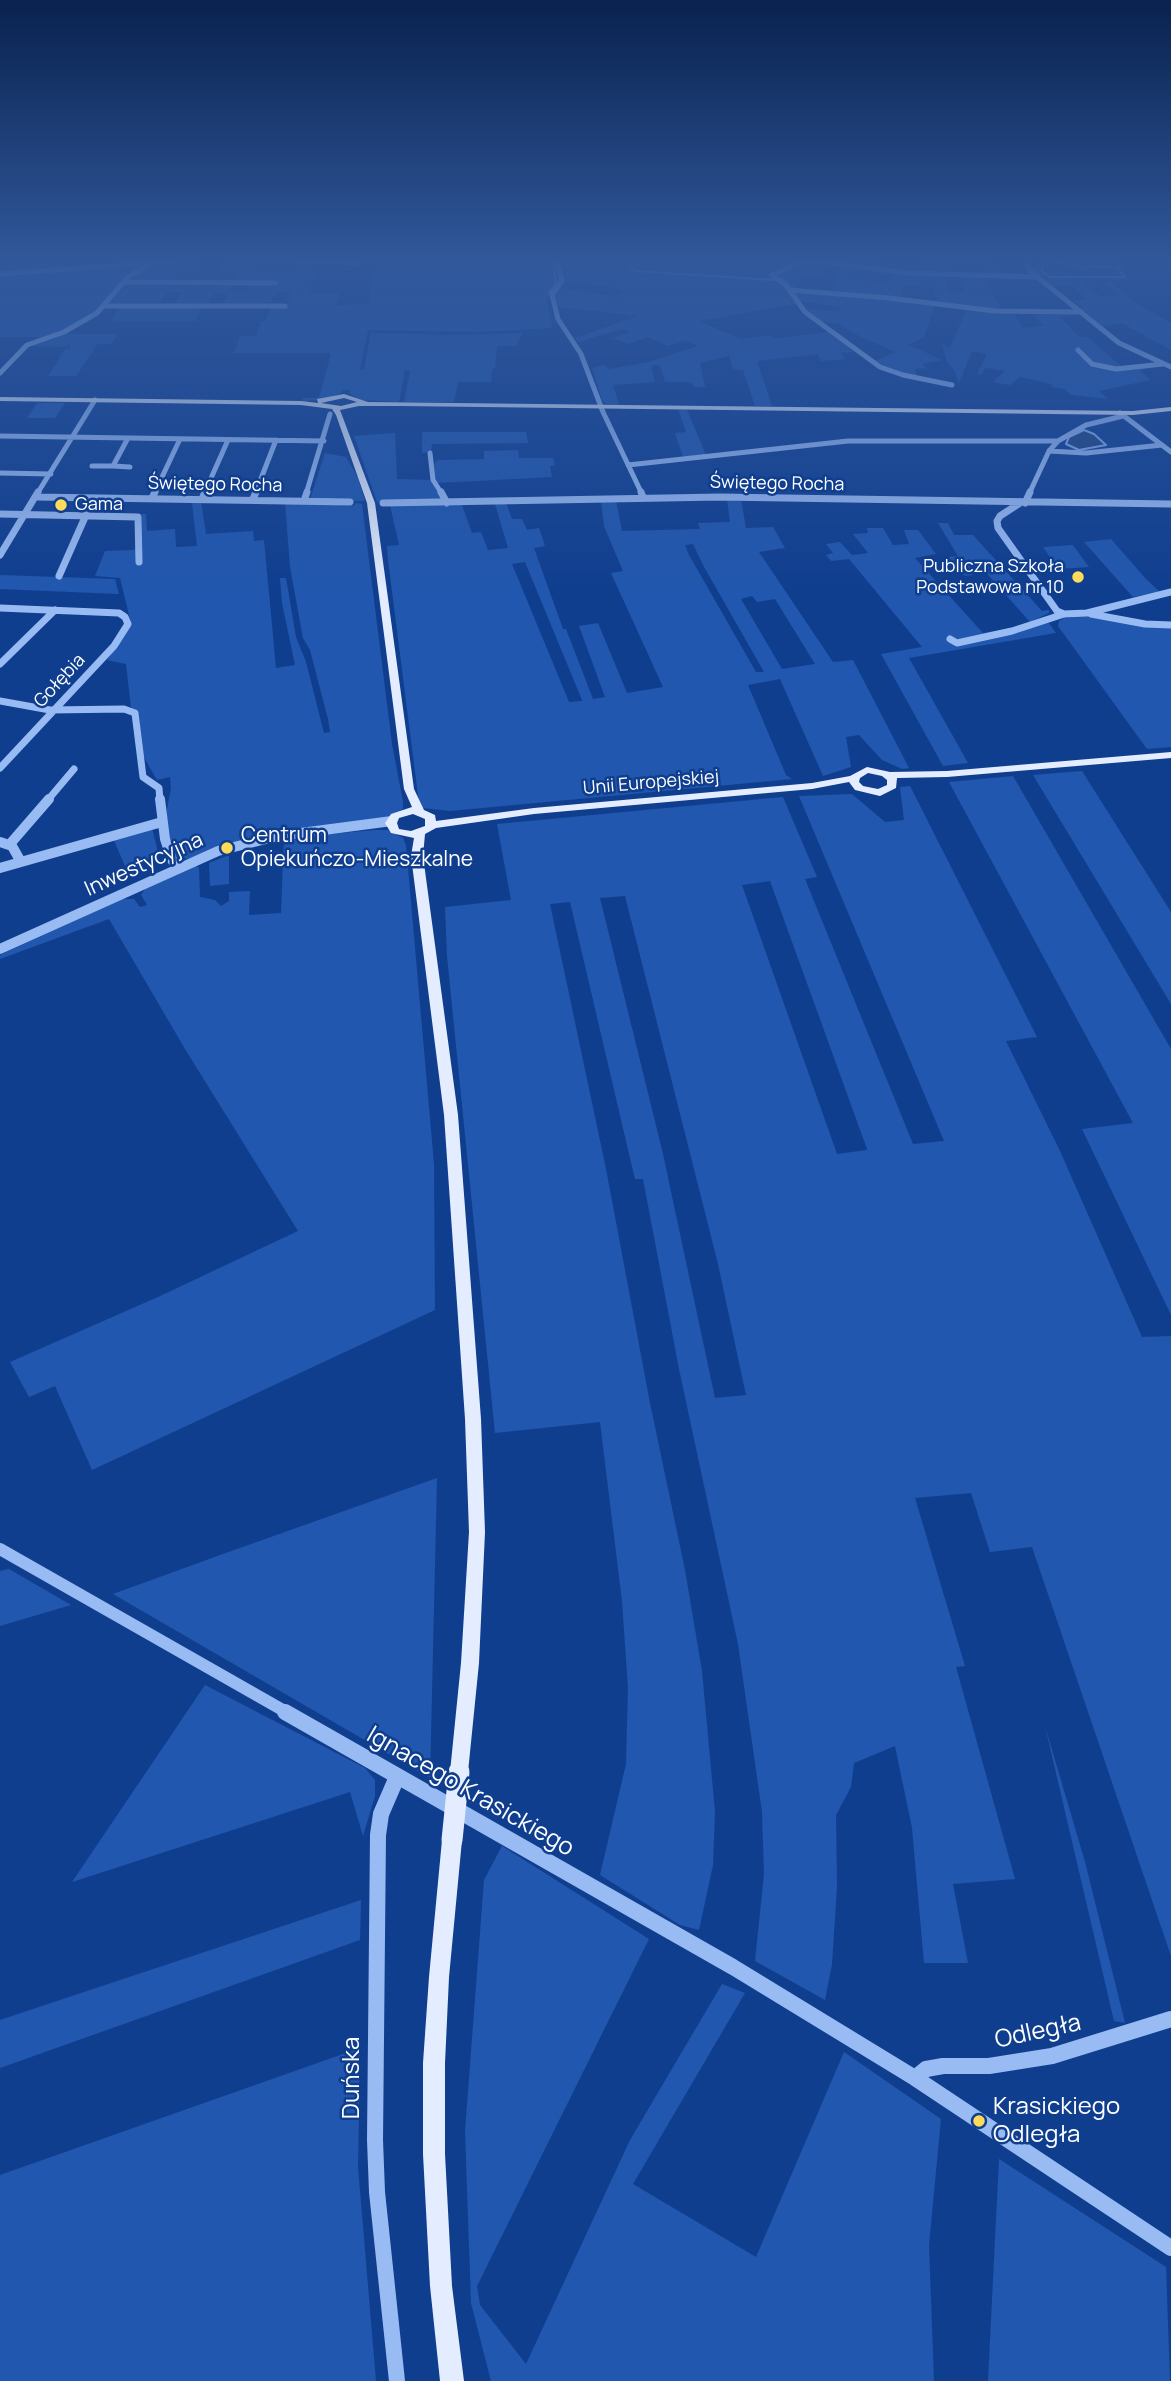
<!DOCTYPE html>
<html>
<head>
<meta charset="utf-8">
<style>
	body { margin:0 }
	canvas { display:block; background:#103e8f }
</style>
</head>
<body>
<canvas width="1171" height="2381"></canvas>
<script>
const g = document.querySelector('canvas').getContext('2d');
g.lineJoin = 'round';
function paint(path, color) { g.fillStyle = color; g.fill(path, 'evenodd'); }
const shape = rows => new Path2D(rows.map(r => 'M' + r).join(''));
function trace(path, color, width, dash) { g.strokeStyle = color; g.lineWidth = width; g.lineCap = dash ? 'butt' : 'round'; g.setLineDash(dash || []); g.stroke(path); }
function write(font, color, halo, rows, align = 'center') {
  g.font = font + ' Manrope,sans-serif'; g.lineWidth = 5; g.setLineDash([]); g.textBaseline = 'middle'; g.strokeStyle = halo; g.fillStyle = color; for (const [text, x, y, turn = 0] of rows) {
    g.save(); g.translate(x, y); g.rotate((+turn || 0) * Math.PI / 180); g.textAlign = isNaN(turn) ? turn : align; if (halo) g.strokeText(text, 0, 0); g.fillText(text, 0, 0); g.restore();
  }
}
paint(shape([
	[160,257,549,258,552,260,555,276,555,284,547,293,550,294,558,284,558,276,551,257,1002,257,1005,262,995,262,1004,276,986,275,982,267,969,267,967,264,948,264,952,274,922,273,920,262,884,259,880,269,827,264,821,276,804,275,797,289,791,289,773,273,768,274,781,282,795,304,699,321,741,339,770,335,774,339,830,332,854,352,841,353,845,359,821,361,818,354,757,361,772,406,755,406,743,370,733,370,729,356,700,363,705,387,695,387,690,382,665,382,660,365,651,366,655,382,613,385,619,405,606,404,602,400,592,368,604,365,609,369,649,362,698,346,685,341,668,346,648,337,628,344,613,338,630,332,623,329,578,342,575,338,638,316,558,307,554,294,551,294,546,299,552,328,480,332,368,330,360,370,364,369,371,333,451,335,522,333,516,346,497,346,495,368,492,369,491,382,458,382,454,402,404,402,410,371,405,370,399,402,360,400,350,394,350,390,343,390,339,394,324,400,303,401,303,398,319,398,331,353,234,353,240,336,256,336,261,322,265,321,271,308,287,305,291,292,275,293,270,305,224,304,228,293,214,293,208,304,176,304,182,292,166,292,160,304,110,303,128,283,234,284,230,292,247,292,250,282,232,281,236,272,217,272,222,261,260,262,256,273,293,273,296,263,204,260,198,272,178,272,173,281,128,280],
	[329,264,375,265,368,304,336,305,339,293,309,293,318,267],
	[570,281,623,290,618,297,561,288],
	[1060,257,1105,260,1105,257,1125,257,1118,260,1130,280,1060,279,1082,280,1100,296,1118,295,1103,281,1110,281,1139,305,1171,323,1171,350,1122,323,1102,326,1073,300,1087,299,1073,286,1054,287,1047,281,1052,278,1041,277,1029,267,1039,267,1041,260],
	[1043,266,1085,269,1118,268,1124,277,1041,270],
	[148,264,128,275,103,306,81,322,46,337,0,337,0,275],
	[841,265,858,267,852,279,887,283,892,271,944,275,948,291,965,292,960,276,984,277,1002,310,937,302,934,288,905,286,901,298,935,304,924,337,908,345,943,360,922,364,927,368,915,369,917,377,891,370,875,361,895,352,859,336,840,324,820,321,809,313,807,308,839,312,841,307,798,301,792,292,830,292],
	[119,307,201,308,195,321,112,321],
	[967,308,1013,313,1023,328,1043,326,1032,313,1081,315,1060,317,1079,337,1088,337,1125,370,1152,368,1140,370,1150,380,1099,391,1108,399,1072,395,1064,389,1051,387,1052,384,1020,377,1010,385,993,382,1005,371,985,368,981,375,977,374,987,354,972,351,959,383,954,370,947,362,942,344,950,348],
	[60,334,118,334,111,344,98,344,76,376,48,376,65,349,69,349,71,344,66,347,30,346],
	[37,403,65,403,55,418,27,418],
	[678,409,687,410,706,455,683,457,675,433,686,432],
	[422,432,526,432,528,443,432,444,431,452,422,453],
	[395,433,397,479,430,480,443,500,377,502,354,436],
	[518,450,519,458,553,458,555,465,550,466,552,477,437,483,434,476,434,464,438,460,484,459,484,451],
	[325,453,346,457,358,478,365,501,310,499],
	[727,498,741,500,746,528,773,527,785,548,759,552,833,662,853,660,909,768,902,769,882,760,859,735,846,737,851,767,823,776,780,679,748,685,786,775,792,779,450,811,423,808,419,803,388,560,387,546,399,545,390,505,462,505,472,533,481,532,488,550,508,548,495,504,506,503,512,519,522,519,527,530,539,528,545,546,534,548,563,629,566,629,593,699,605,697,579,626,598,623,627,693,663,687,611,573,623,571,604,526,601,501,616,500,622,531,700,529,698,523,730,522],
	[693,544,703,565,764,672,756,672,689,555,685,545],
	[525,562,582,700,582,701,569,702,512,564],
	[752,596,757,602,775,599,815,664,782,669,741,599],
	[201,501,206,534,253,531,254,541,264,540,276,668,295,665,282,603,280,578,286,578,296,637,306,662,324,733,330,732,328,719,310,650,303,638,290,567,285,502,353,506,356,503,362,504,392,744,403,802,403,809,387,819,231,844,187,859,176,856,168,838,166,814,171,788,170,777,157,780,142,754,139,714,131,707,126,664,107,660,131,623,120,578,95,576,105,551,133,550,140,546,142,514,146,514,147,531,175,529,176,547,197,546,192,503],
	[938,523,948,523,954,535,973,535,1042,611,1049,610,1049,613,1030,622,982,568,969,569,973,575,965,576,947,557,958,556],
	[867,528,883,528,893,545,909,544,904,530,918,530,936,554,915,558,983,633,1048,622,1056,633,909,658,968,763,943,766,881,654,922,647,849,559,831,561,826,555,833,553,826,544,840,542,852,555,868,553,853,534,868,533],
	[1111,539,1146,579,1160,592,1133,597,1084,542],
	[1073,545,1089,567,1058,569,1043,547],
	[0,575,115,579,119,594,0,589],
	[1098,616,1171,627,1171,747,1147,749,1058,626,1059,621,1064,618],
	[1082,771,1171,912,1171,1004,1033,775],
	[1013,776,1171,1049,1171,1315,1082,1129,1133,1123,949,782],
	[910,786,1037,1037,1006,1041,1060,1151,1142,1337,1171,1336,1171,1956,1032,1547,990,1552,971,1493,915,1498,965,1666,956,1667,1015,1879,953,1884,968,1963,924,1963,912,1828,895,1746,854,1763,851,1787,836,1815,837,1887,832,1964,825,2000,755,1961,764,1874,762,1812,738,1644,679,1369,643,1179,635,1179,634,1175,570,902,550,904,606,1169,650,1403,685,1570,702,1671,715,1812,713,1865,699,1930,680,1925,600,1875,626,1764,628,1688,622,1601,600,1422,495,1433,447,956,445,907,511,900,497,824,783,797,817,877,805,879,913,1144,944,1141,799,796,852,794,885,822,904,820,900,787],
	[770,881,867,1149,867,1150,837,1154,742,885],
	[625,896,718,1264,746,1395,715,1398,663,1154,600,898],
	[152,828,159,856,125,866,113,838],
	[375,830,388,830,403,838,406,845,434,1164,435,1310,92,1470,55,1386,29,1397,10,1362,158,1297,298,1231,185,1049,109,919,0,959,0,955,122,899,134,899,140,907,147,905,141,895,145,889,196,865,199,868,200,897,215,900,221,906,229,901,229,892,250,891,249,915,281,913,284,838],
	[229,855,229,884,210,886,209,863],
	[437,1478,430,1778,113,1594,223,1554],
	[8,1569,9,1569,71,1605,0,1626,0,1571],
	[205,1685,365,1768,375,1780,375,1796,363,1836,350,1792,72,1882],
	[1045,1726,1085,1862,1125,2023,1114,2021],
	[502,1846,649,1939,477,2286,480,2305,526,2364,630,2140,722,1984,745,1993,633,2184,756,2257,844,2052,941,2119,929,2245,934,2381,491,2381,471,2303,465,2131,484,1880],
	[361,1900,360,1940,0,2068,0,2020],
	[360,2048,358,2167,376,2381,0,2381,0,2175],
	[999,2159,1166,2267,1170,2381,988,2381]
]), '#2157ae');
const water = shape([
	[1045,262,1077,265,1085,269,1090,266,1118,268,1124,277,1050,277,1041,270,1045,262],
	[1084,430,1094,434,1106,445,1079,450,1066,444,1069,437,1084,430]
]);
paint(water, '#224581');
trace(water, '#8ab5f7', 2);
trace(shape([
	[508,257,553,258,556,284,549,293],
	[630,268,636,271,773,280]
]), '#8ab5f7', 2);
trace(shape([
	[555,257,562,280,552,295,558,319,581,354,603,412,642,494],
	[1023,257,1030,271,1119,343,1171,367],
	[0,274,210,258,361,263],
	[772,275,805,260,909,273,1038,277],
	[772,275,785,284,805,312,880,367,903,375,952,385],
	[124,282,276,283],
	[789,290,889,298,995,311,1082,312],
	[105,306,285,306],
	[1078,350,1092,364,1116,369,1163,364],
	[0,373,27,345,64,332,97,313,128,277,151,264],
	[1120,413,1171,452],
	[0,436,324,441],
	[1049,451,1086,453,1162,445],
	[430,453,433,480,442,494],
	[628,465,848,441,1058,441],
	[92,466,113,466,128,438],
	[113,466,130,467],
	[0,473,51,474],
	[37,494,95,400],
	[154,494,180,439],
	[204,494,228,440],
	[255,494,276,440],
	[306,494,330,414],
	[1029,494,1049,451,1058,441,1086,425,1123,416]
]), '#99bbf3', 5);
trace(shape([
	[441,492,447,503],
	[641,492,643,497],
	[37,497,350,502],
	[152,498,155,492],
	[202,499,205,492],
	[253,499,256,492],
	[304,501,307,492],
	[383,503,720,497,1171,504],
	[1020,503,1000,516,997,521,998,528,1057,611,1064,614],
	[1025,503,1030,492],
	[0,514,138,517,139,562],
	[0,555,38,492],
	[59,576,86,515],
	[0,608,119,613,125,617,128,624,114,646,0,768],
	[1091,614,1145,624,1171,625],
	[950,639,957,643,1012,631,1064,614,1087,613,1171,592],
	[0,664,55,610],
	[0,701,50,710,124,709,135,713,143,777,159,788,160,801],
	[47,801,74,769]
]), '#99bbf3', 7);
trace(shape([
	[160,799,165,839,172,860,179,867],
	[0,842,12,846,21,862],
	[10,844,49,799],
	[0,868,162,822],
	[0,949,218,851,278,836,392,821]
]), '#99bbf3', 10);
trace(shape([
	[0,1549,288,1713]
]), '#99bbf3', 12);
trace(shape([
	[285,1712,733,1967,915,2078,1171,2248],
	[397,1777,381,1814,378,1835,375,2140,377,2192,397,2381],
	[915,2078,926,2069,943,2066,989,2066,1052,2056,1171,2019]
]), '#99bbf3', 16);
paint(shape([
	[344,394,368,402,1133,411,1171,407,1171,411,1133,415,401,406,359,406,340,410,375,503,414,789,424,810,435,815,436,821,534,808,812,783,850,776,867,767,890,772,947,771,1171,752,1171,758,947,777,897,778,896,788,880,796,855,790,849,782,812,789,534,814,436,828,425,834,423,856,458,1115,481,1419,485,1532,479,1663,468,1772,466,1779,459,1781,452,1779,450,1772,461,1663,469,1532,465,1419,444,1115,411,856,414,838,391,833,385,823,391,814,412,807,404,789,367,503,336,415,332,409,301,405,0,401,0,397,301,401,318,403,317,399,344,394],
	[344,398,357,402,341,406,321,403,344,398],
	[868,773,882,776,887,780,887,785,878,789,863,786,859,782,860,778,868,773],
	[413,814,425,819,425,826,411,831,399,829,397,823,399,818,413,814],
	[452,1830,459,1833,462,1840,449,1977,445,2063,445,2154,452,2286,464,2381,440,2381,430,2286,423,2154,423,2063,429,1977,442,1840,445,1833,452,1830]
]), '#e4edff');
trace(shape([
	[452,1840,459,1772]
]), '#e4edff', 21);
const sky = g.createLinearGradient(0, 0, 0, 590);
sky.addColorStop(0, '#09224f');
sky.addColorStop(0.44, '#31589b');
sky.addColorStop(1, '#31589b00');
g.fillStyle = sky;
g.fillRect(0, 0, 1171, 590);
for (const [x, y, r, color] of [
	[61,505,7,"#ffdb5a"],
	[1078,577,7,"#ffdb5a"],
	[227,848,7,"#ffdb5a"],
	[979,2121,7,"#ffdb5a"]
]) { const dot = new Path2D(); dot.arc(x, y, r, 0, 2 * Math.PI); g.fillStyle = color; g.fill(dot); trace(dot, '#103e8f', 2.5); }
write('18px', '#fff', '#103e8f', [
	["Świętego Rocha",777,484,1],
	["Świętego Rocha",215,485,1],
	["Gołębia",60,681,-47],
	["Unii Europejskiej",651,783,-5]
]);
write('18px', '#fff', '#103e8f', [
	["Gama",75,505],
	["Publiczna Szkoła",1064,567,"right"],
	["Podstawowa nr 10",1064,588,"right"]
], 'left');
write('21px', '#fff', '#103e8f', [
	["Centrum",241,836],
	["Opiekuńczo-Mieszkalne",241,860]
], 'left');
write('21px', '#fff', '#103e8f', [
	["Inwestycyjna",144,865,-24]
]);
write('24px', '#fff', '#103e8f', [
	["Ignacego Krasickiego",470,1792,30],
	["Odległa",1038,2032,-12],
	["Duńska",352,2078,-90]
]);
write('24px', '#fff', '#103e8f', [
	["Krasickiego",993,2107],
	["Odległa",993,2135]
], 'left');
</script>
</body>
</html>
